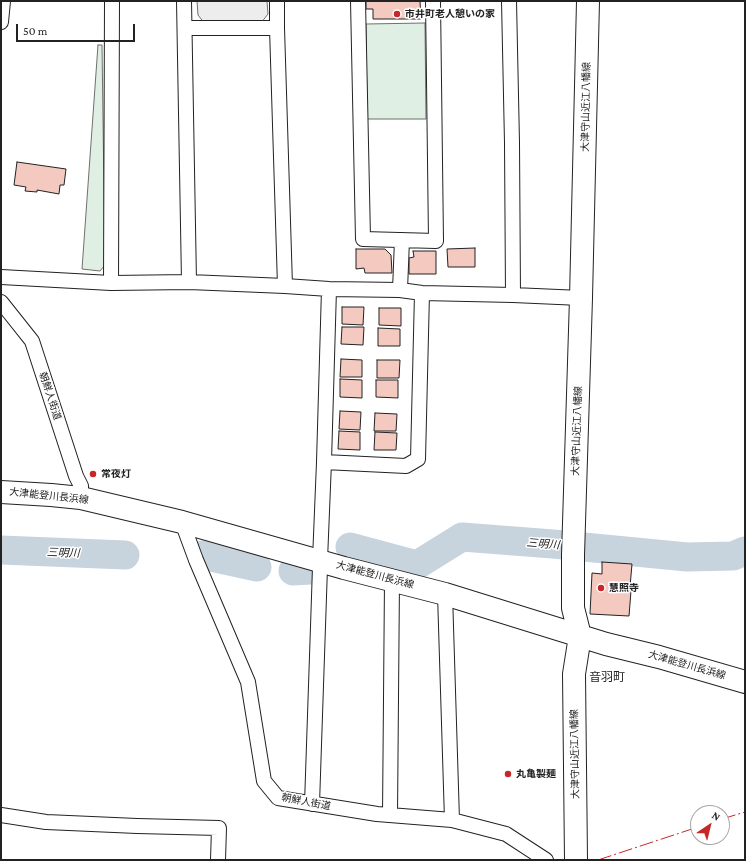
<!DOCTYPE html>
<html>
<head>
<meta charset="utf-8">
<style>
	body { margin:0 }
	#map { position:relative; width:746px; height:861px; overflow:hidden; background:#fff; font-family:"Crimson Pro",serif }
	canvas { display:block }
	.frame { position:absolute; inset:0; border:2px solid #222; pointer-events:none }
	.north { position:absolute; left:690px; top:805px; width:40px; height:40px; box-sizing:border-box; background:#fff; border:1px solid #a7a7a7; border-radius:50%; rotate:35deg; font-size:11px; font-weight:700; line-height:16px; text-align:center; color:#222 }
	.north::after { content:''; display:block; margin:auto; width:14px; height:18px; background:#c62828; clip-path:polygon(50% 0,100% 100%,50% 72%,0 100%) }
	.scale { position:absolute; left:16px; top:24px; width:119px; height:18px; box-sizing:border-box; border:2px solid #222; border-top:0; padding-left:5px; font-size:12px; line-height:14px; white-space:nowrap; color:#222; -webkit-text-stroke:3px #fff; paint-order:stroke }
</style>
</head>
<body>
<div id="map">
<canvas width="746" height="861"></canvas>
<div class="frame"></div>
<div class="north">N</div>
<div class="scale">50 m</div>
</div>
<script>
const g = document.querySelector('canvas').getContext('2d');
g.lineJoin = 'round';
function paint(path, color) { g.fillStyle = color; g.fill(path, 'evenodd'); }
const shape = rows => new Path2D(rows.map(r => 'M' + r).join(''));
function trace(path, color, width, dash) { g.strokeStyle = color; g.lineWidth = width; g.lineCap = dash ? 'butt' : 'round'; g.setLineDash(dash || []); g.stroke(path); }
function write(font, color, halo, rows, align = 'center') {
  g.font = font + ' "Crimson Pro","Noto Sans JP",serif'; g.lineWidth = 3; g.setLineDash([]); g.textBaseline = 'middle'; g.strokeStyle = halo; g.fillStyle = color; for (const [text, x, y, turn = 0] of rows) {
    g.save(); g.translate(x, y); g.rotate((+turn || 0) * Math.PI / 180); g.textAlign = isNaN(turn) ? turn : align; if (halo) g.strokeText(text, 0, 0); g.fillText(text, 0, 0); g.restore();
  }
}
const green = shape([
	[425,23,426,119,367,119,366,24,425,23],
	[98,45,102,45,105,265,100,271,82,269,98,45]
]);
paint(green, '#e0efe3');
trace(green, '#6f6f6f', 1);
const parking = shape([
	[197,1,267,1,268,14,261,23,205,24,198,15,197,1]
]);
paint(parking, '#ededed');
trace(parking, '#6f6f6f', 1);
trace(shape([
	[350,547,417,565,462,537,553,544,687,557,733,556,745,551],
	[1,550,125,555],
	[202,555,257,567],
	[293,571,310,570]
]), '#c7d3dd', 29);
const building = shape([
	[366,1,420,1,421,19,373,19,373,9,366,9,366,1],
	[17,162,66,169,64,185,60,185,59,194,37,190,37,192,25,191,26,187,14,185,17,162],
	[475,248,475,267,448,267,447,249,475,248],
	[356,249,385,249,391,255,392,273,365,273,364,268,356,269,356,249],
	[413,251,436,251,436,274,409,274,409,258,414,257,413,251],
	[342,307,364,307,363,325,342,324,342,307],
	[379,308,401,308,401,326,379,325,379,308],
	[342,327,364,327,363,345,341,344,342,327],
	[378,328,400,329,400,346,378,346,378,328],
	[341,359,362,360,362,377,340,377,341,359],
	[377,360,400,360,399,378,377,378,377,360],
	[340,379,362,380,362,398,340,397,340,379],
	[376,380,398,380,398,398,376,397,376,380],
	[340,411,361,412,360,430,339,429,340,411],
	[375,413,397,414,396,431,374,431,375,413],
	[339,431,360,432,360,450,338,449,339,431],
	[375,432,397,433,396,450,374,450,375,432],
	[602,562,632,564,630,587,611,586,611,590,631,591,629,616,590,614,592,573,602,574,602,562]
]);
paint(building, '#f3c9c0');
trace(building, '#222', 1);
const minor = shape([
	[184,1,189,282],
	[277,1,277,28,285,286],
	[358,1,363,239,436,241,433,1],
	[509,1,512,143,513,295],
	[1,22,3,1],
	[185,28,277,28],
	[1,277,111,283,189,282,285,286,329,289,400,290,422,293,513,295,581,298],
	[111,283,112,1],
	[400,290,402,240],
	[1,302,32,341,76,476,81,486,81,498],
	[324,462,406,466,418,459,422,293],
	[182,522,196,560,248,682,264,781,278,798,377,814,452,820,506,834,546,860],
	[445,594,452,820],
	[312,804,320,567,320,560,324,462,329,289],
	[1,815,46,822,137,826,219,828,218,860],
	[390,815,392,580]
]);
const primary = shape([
	[1,492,51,495,81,498,182,522,344,568,445,594,606,644,659,657,745,682],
	[576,860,574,674,580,636,573,608,573,555,581,298,588,1]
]);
trace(minor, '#222', 16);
trace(primary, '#222', 24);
trace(minor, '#fff', 14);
trace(primary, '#fff', 22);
trace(shape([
	[722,819,745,812],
	[598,860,698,827]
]), '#c62828', 1, [14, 3, 2, 3]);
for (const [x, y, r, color] of [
	[397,14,4,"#c62828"],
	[93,474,4,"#c62828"],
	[601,588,4,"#c62828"],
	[508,774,4,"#c62828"]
]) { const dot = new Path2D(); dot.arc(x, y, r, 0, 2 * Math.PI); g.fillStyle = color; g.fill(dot); trace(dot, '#fff', 1.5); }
write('bold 10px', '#222', '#fff', [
	["市井町老人憩いの家",405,14],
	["常夜灯",101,474],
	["慧照寺",609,588],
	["丸亀製麺",516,774]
], 'left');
write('10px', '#222', '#fff', [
	["大津守山近江八幡線",586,107,-89],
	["朝鮮人街道",50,396,72],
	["大津守山近江八幡線",577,431,-88],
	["大津能登川長浜線",49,496,6],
	["大津能登川長浜線",375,575,15],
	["大津能登川長浜線",687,665,16],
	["大津守山近江八幡線",575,754,-91],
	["朝鮮人街道",306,802,11]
]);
write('italic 11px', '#222', '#fff', [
	["三明川",543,544,5],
	["三明川",63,553,2]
]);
write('12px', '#222', '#fff', [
	["音羽町",607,677]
]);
</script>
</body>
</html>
